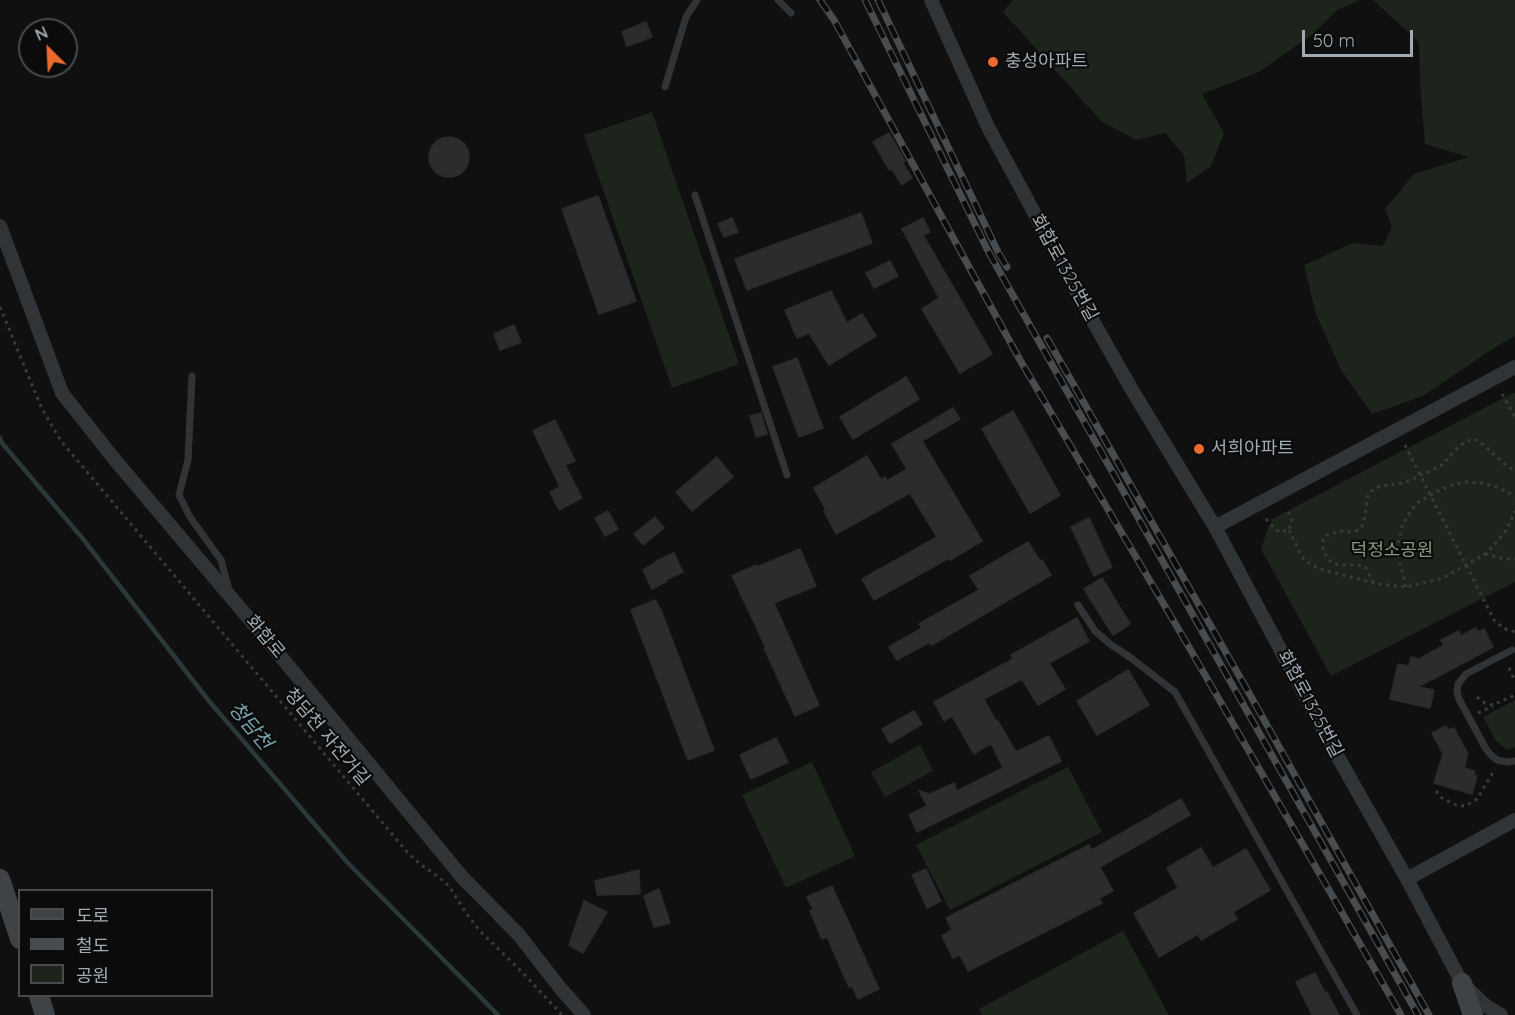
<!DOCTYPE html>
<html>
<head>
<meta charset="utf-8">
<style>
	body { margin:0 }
	#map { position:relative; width:1515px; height:1015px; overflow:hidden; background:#101011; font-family:Quicksand,"Noto Sans KR",sans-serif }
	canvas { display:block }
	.legend { position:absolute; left:18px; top:889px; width:195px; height:108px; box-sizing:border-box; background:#0b0b0c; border:2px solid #474b4e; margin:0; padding:8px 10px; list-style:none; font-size:18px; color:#a1acb2 }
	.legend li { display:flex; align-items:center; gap:12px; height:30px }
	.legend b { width:30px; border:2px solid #474b4e }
	.north { position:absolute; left:18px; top:18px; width:60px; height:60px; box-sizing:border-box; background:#0b0b0c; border:2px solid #474b4e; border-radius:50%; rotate:336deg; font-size:16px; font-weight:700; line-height:24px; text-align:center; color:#a1acb2 }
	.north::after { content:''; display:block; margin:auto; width:21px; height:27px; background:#eb6b2e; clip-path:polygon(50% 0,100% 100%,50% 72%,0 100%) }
	.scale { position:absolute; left:1302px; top:30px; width:111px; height:27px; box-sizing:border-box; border:3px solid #a1acb2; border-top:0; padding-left:8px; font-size:18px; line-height:21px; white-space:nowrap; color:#a1acb2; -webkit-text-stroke:4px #0b0b0c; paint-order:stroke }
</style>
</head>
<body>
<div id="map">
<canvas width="1515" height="1015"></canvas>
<ul class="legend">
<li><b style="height:8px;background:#3f4346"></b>도로</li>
<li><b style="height:8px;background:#484c4f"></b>철도</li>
<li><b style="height:16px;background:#1d241c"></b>공원</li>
</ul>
<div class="north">N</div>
<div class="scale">50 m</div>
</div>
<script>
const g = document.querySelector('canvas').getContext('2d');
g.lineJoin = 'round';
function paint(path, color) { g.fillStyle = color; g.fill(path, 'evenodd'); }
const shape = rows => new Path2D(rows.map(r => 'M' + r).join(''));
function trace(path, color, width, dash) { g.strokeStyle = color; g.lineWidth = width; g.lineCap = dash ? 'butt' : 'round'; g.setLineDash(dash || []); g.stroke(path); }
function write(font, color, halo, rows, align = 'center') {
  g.font = font + ' Quicksand,"Noto Sans KR",sans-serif'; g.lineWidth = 4.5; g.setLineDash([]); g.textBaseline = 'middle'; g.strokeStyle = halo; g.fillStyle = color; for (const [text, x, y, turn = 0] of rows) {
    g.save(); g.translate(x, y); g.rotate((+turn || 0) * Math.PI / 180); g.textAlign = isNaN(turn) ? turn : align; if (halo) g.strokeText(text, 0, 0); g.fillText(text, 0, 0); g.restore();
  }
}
paint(shape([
	[1013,0,1360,0,1337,10,1313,34,1259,72,1202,94,1224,133,1211,166,1187,183,1184,155,1165,133,1136,140,1101,121,1003,12],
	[1373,0,1515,0,1515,336,1497,346,1423,396,1372,414,1341,370,1316,314,1304,265,1353,243,1383,246,1392,227,1385,209,1414,174,1469,157,1425,144,1420,82,1419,42],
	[652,112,739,364,672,388,584,135],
	[1513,393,1515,393,1515,582,1331,676,1261,549,1267,531,1272,519],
	[1515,700,1515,747,1507,750,1496,741,1483,717],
	[920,745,933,771,885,797,871,772],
	[812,762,855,856,786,888,742,795],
	[1068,767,1102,832,950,910,916,845],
	[1123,931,1169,1015,982,1015,979,1009]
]), '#1d241c');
trace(shape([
	[0,438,2,443,83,539,209,701,347,862,498,1015]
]), '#2a3839', 4.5);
const building = shape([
	[646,22,652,37,627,46,622,32,646,22],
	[889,133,905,161,903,163,912,178,902,185,892,169,889,170,873,142,889,133],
	'429 157a20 20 0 1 1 40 0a20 20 0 1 1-40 0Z',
	[598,196,636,301,599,314,562,209,598,196],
	[861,213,872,243,747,290,735,259,861,213],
	[732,218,738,232,724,237,718,224,732,218],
	[923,218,930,232,923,235,992,354,960,373,922,309,939,298,902,229,923,218],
	[890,261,898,276,874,288,866,273,890,261],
	[831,291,847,323,862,314,876,336,829,365,809,333,797,338,785,310,831,291],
	[514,325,521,342,500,350,494,334,514,325],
	[797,358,823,428,799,437,773,367,797,358],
	[906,377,919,399,853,439,840,417,906,377],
	[953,408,960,419,922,441,982,541,950,560,949,558,874,600,862,579,937,537,910,493,836,534,824,511,826,510,814,488,867,456,881,480,885,477,887,481,907,469,892,444,953,408],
	[1013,411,1060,495,1030,513,982,429,1013,411],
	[761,413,767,434,756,437,750,416,761,413],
	[555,420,575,461,565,465,582,498,559,510,550,492,560,487,533,431,555,420],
	[717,457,733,477,692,511,676,492,717,457],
	[608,511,618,529,605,536,595,518,608,511],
	[655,517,664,528,643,545,634,534,655,517],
	[1089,518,1112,567,1094,576,1071,527,1089,518],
	[1028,542,1040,561,1042,560,1051,575,932,645,930,642,897,660,889,647,922,628,919,624,979,590,970,576,1028,542],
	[800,549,816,586,774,603,819,705,795,716,764,648,766,648,732,576,756,565,757,567,800,549],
	[674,553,683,572,666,580,667,581,652,589,643,570,657,562,656,561,674,553],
	[1102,578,1130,624,1113,635,1084,589,1102,578],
	[655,600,661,610,714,750,688,760,631,610,655,600],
	[1077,618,1089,641,1049,663,1065,689,1038,705,1022,679,984,699,996,721,997,720,1016,752,1049,736,1061,761,917,832,909,815,927,806,919,791,930,794,954,783,957,791,1003,768,991,743,974,754,952,716,944,721,934,702,1013,659,1011,655,1077,618],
	[1476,628,1478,632,1484,629,1493,647,1418,687,1434,690,1430,708,1390,699,1398,664,1409,666,1411,657,1419,659,1444,645,1441,640,1459,631,1461,636,1476,628],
	[1128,670,1149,705,1097,735,1077,701,1128,670],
	[914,711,922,724,890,743,882,729,914,711],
	[1446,726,1449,730,1454,728,1468,754,1464,768,1475,771,1474,775,1477,776,1472,794,1434,783,1443,754,1432,733,1446,726],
	[776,738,788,762,751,779,740,755,776,738],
	[1181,799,1190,815,1100,867,1113,891,1099,898,1102,903,968,971,960,955,953,958,942,936,952,930,946,918,1089,845,1092,850,1181,799],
	[1201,848,1213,868,1246,849,1270,890,1233,912,1237,919,1201,940,1198,934,1159,957,1134,913,1178,888,1167,868,1201,848],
	[926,869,941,901,927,908,912,875,926,869],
	[639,870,640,894,597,895,595,881,639,870],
	[832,886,879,989,858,999,852,986,849,987,827,937,822,939,810,911,813,909,807,897,832,886],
	[659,889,670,923,654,927,644,896,659,889],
	[584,901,607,912,583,953,569,945,584,901],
	[1315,973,1325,993,1327,992,1339,1015,1312,1015,1296,982,1315,973]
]);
paint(building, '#2b2c2d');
trace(building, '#2a2b2d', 1.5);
trace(shape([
	[0,307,42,409,61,441,408,853,420,864,444,881,451,889,466,913,480,931,523,973,562,1015],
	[1502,394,1515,417],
	[1405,445,1494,620,1503,628,1515,632],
	[1266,519,1276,530,1280,532,1289,530,1292,519,1286,508],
	[1289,530,1302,557,1307,562,1320,569,1378,584,1406,587,1443,578,1485,554,1495,544,1507,529,1515,511],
	[1485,554,1504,559,1515,559],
	[1373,583,1366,568,1358,565,1339,565,1332,563,1327,557,1323,550,1323,540,1327,535,1342,531,1352,532,1359,530,1362,526,1364,520,1368,495,1373,490,1380,486,1404,483,1441,466,1459,446,1470,440,1478,440,1508,467,1515,470],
	[1406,587,1398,556,1399,542,1402,527,1408,515,1417,503,1438,491,1453,485,1465,482,1481,483,1497,487,1515,496],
	[1509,668,1515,681],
	[1477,697,1485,703,1493,705,1515,695],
	[1478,713,1493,706],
	[1436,791,1442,798,1456,805,1465,806,1477,799,1495,769]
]), '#373b3d', 3, [3, 4.5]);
trace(shape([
	[778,0,791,13],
	[665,87,686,17,697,0],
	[695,195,787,475],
	[192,376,188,460,179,495,190,517,221,560,229,590],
	[1078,605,1095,631,1110,644,1131,658,1175,692,1357,1015],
	[1512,650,1466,674,1458,684,1457,692,1459,699,1486,749,1491,755,1497,760,1507,762,1515,761]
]), '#313436', 7);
trace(shape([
	[931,0,988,127,1080,298,1132,390,1215,527,1334,750,1407,879,1462,983,1486,1006,1501,1015],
	[0,226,62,393,115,460,273,647,462,877,519,935,561,989,584,1015],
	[1215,527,1515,367],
	[1407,879,1515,820]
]), '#313436', 14);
trace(shape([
	[0,879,20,939],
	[1462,983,1473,1015],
	[39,996,45,1015]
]), '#3f4346', 20);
const rail = shape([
	[820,0,834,20,1020,360,1186,642,1401,1015],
	[865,0,988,251,1418,1015],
	[878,0,999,254,1007,267],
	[1047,338,1249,693,1429,1015]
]);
trace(rail, '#484c4f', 7);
trace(rail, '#0b0b0c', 4.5, [14]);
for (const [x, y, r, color] of [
	[993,62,6,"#eb6b2e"],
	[1199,449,6,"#eb6b2e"]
]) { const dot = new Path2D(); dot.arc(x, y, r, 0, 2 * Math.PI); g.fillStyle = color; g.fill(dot); trace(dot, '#0b0b0c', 2); }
write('18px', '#a1acb2', '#0b0b0c', [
	["충성아파트",1005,62],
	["서희아파트",1211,449]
], 'left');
write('18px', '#a1acb2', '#0b0b0c', [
	["화합로1325번길",1064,268,61],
	["화합로",265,637,50],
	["화합로1325번길",1310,704,62],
	["청담천 자전거길",327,737,50]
]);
write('18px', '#839c79', '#0b0b0c', [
	["덕정소공원",1392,551]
]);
write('italic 20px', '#79a6ac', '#0b0b0c', [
	["청담천",250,726,50]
]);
</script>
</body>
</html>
